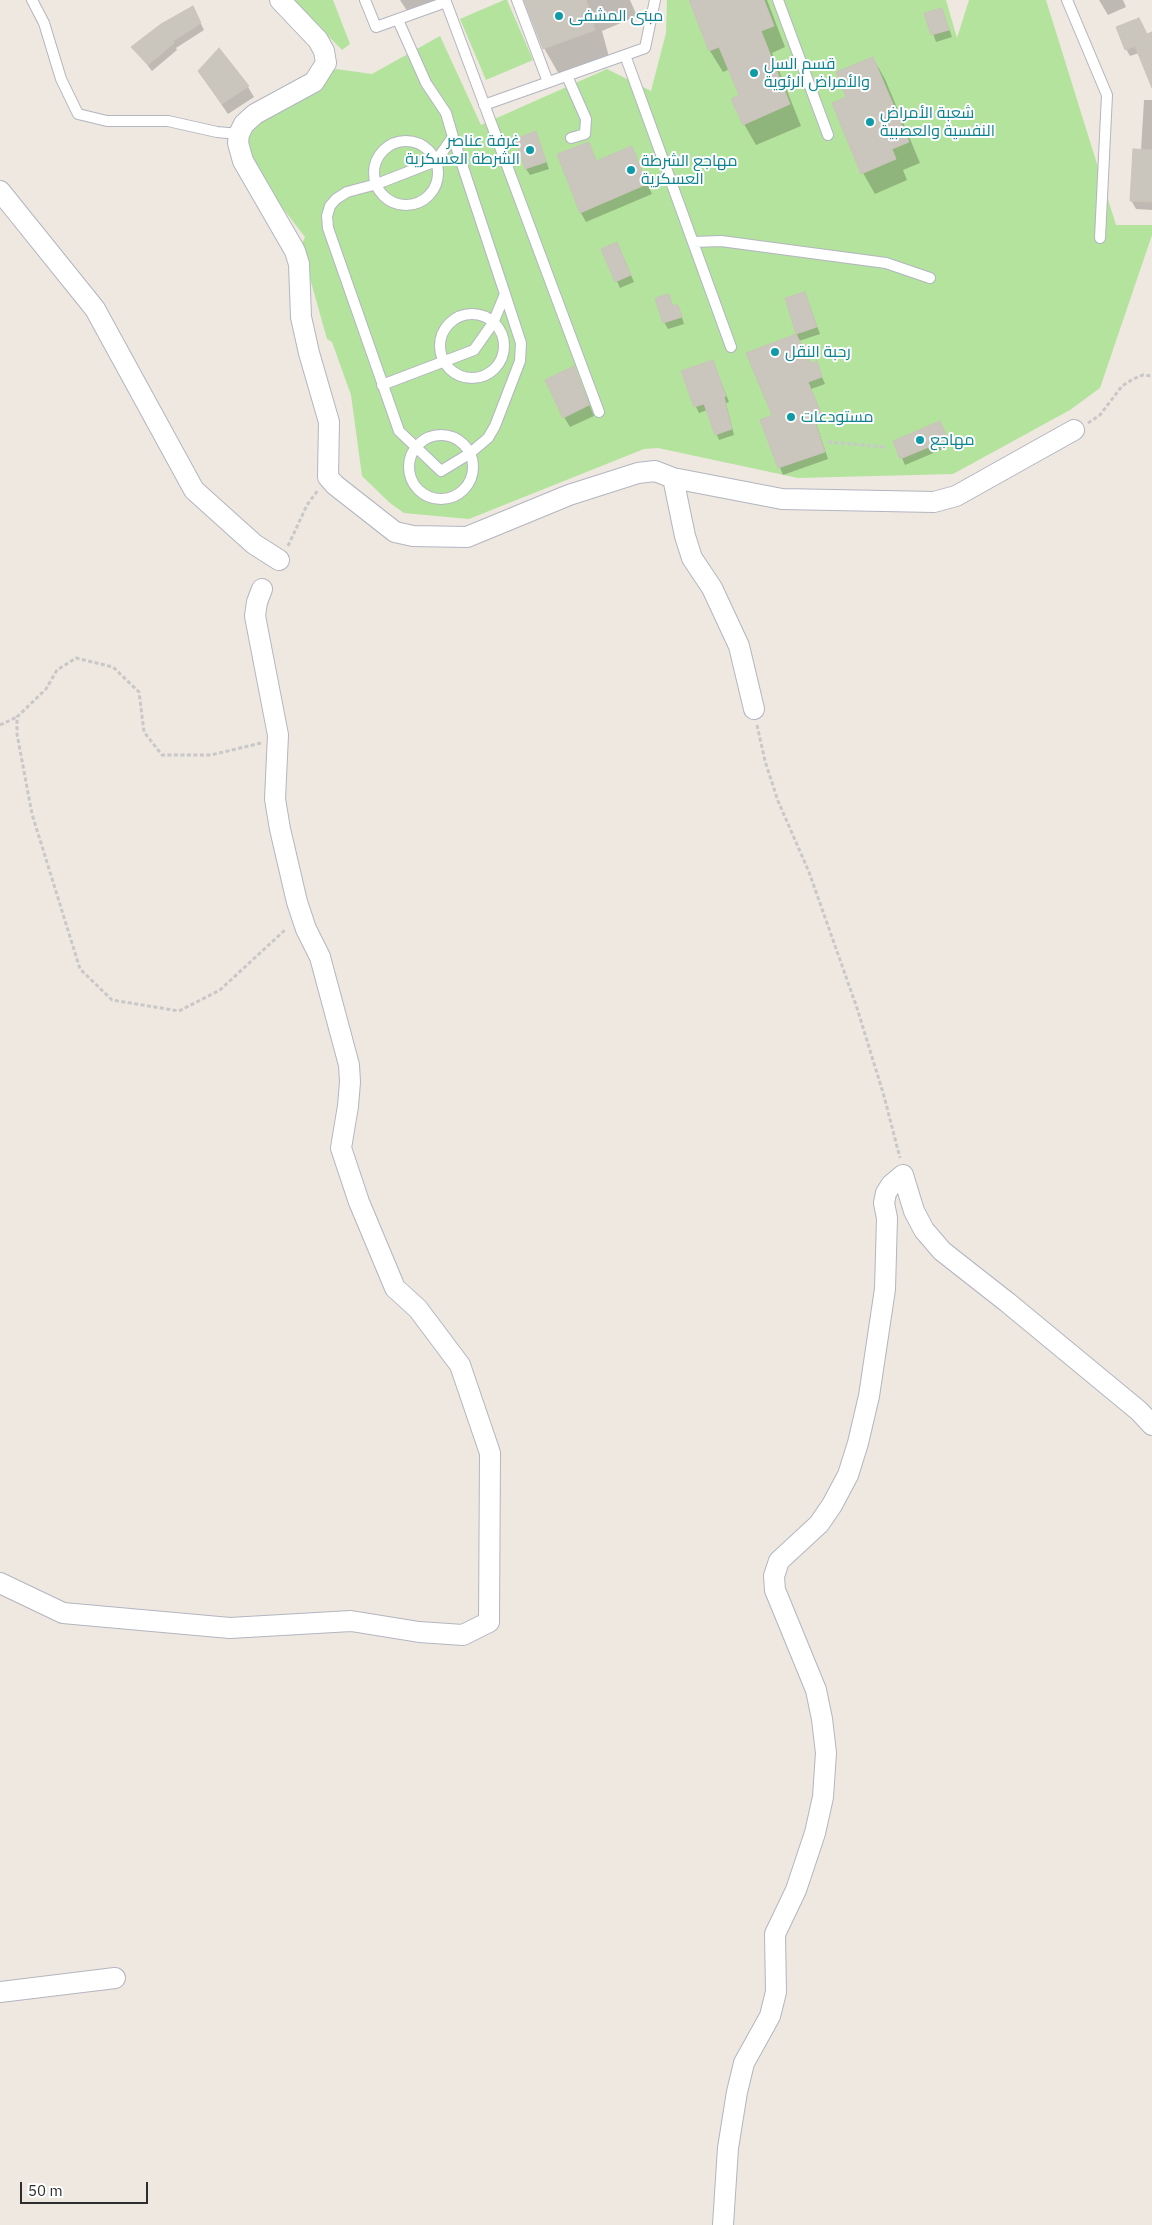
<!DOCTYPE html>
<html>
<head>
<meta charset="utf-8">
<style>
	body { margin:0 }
	#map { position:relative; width:1152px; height:2225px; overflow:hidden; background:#eee8e0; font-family:"IBM Plex Sans",sans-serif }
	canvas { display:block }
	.scale { position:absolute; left:20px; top:2182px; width:128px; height:22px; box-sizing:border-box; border:2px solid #2d2d2d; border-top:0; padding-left:6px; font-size:15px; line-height:18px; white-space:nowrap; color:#2d2d2d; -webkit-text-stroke:4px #fff; paint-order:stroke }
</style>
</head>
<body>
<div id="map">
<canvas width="1152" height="2225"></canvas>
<div class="scale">50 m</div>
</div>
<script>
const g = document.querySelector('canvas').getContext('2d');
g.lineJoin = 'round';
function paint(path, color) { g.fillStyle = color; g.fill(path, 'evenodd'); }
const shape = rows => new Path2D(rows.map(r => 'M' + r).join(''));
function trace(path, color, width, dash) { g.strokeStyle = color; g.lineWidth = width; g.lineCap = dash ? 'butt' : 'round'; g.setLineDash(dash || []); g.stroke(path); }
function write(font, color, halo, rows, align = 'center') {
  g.font = font + ' "IBM Plex Sans",Cairo,sans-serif'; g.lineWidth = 4; g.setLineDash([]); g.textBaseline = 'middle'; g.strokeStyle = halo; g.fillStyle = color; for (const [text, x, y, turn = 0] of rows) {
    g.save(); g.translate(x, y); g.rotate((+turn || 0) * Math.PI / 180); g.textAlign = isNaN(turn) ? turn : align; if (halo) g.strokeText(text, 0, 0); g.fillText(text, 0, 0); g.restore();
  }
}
paint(shape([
	[293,0,333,0,350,44,342,50],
	[504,0,507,0,533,60,486,80,460,19],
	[667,0,946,0,957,38,969,0,1046,0,1116,225,1152,225,1152,235,1100,388,1070,410,953,474,798,478,658,448,644,449,469,519,404,513,390,503,362,476,351,395,332,342,327,339,301,246,305,237,241,154,248,128,315,81,336,69,372,74,440,36,481,125,607,69,651,91,666,33]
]), '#b3e39d');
paint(shape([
	[400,0,447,0,409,14],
	[524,0,630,0,637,16,602,31,609,57,560,76,544,48],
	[690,0,767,0,785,47,772,53,801,126,756,145,744,124,741,96,730,69,723,72,710,51],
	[1099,0,1123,0,1126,7,1108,15],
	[942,10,952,37,936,42,926,14],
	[196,14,204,30,176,48,177,50,152,71,133,47],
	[1152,33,1152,74,1139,53,1130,56,1126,49],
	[873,58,885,79,920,163,903,170,907,180,875,194,863,173,847,98],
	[206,82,248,87,254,97,228,114],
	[1144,100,1152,100,1152,210,1136,209,1131,200,1141,150],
	[536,133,549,169,530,175,526,169],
	[588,144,597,162,631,148,652,194,586,222,581,213],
	[603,250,620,250,634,282,620,288],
	[805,293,820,334,799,341,811,365,816,363,825,384,811,389,824,420,816,423,828,459,783,475,761,421,773,416,747,354,798,334,787,299],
	[668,295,673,306,677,307,681,314,684,324,668,329,664,322],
	[713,361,729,402,726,403,734,435,719,440,707,410,699,413,696,407,683,372],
	[574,368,594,416,570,427,564,417],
	[943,429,950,446,905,465,902,458]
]), '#0003');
const building = shape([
	[524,0,586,0,595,30,543,49,524,0],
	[689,0,764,0,774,26,761,31,790,104,743,125,731,99,739,95,719,47,709,51,689,0],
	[193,6,201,23,173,41,174,43,148,65,131,47,161,24,193,6],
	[942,8,949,30,931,35,924,13,942,8],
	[1139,18,1147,34,1152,32,1152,88,1135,46,1125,50,1116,27,1139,18],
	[219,48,249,86,222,104,198,71,219,48],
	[873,57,909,142,892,149,896,159,861,174,832,103,846,97,836,72,873,57],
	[536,131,546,162,525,169,515,139,536,131],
	[589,142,596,161,632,146,647,184,580,213,557,154,589,142],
	[1133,149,1152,150,1152,202,1130,201,1133,149],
	[617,242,631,275,615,282,601,249,617,242],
	[805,292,817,327,796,334,785,298,805,292],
	[669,294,672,305,678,305,682,317,663,323,655,298,669,294],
	[796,334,811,363,817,361,822,377,808,382,821,413,813,416,825,452,778,468,760,420,772,415,746,353,796,334],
	[713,360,726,396,724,397,732,429,715,435,704,404,694,407,681,371,713,360],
	[574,366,589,405,563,418,545,380,574,366],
	[940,421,948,439,900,459,893,441,940,421]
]);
paint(building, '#cac6be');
trace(building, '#cac4b9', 1);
const lane = shape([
	[32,0,44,23,61,79,78,114,107,121,168,121,217,132,239,134],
	[365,0,376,27,446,2,599,412],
	[517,0,548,82],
	[778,0,828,135],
	[1067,0,1107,95,1100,238],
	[398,20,426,83,446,113,453,137,505,294,521,343,520,361,495,426,488,438,469,454,441,471,399,431,328,228,327,216,330,206,336,199,347,192,377,184,436,161,453,137],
	[625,55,731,347],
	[567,76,586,119,585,134,571,138],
	[484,105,645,48,655,0],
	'374 173a32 32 0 1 1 64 0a32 32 0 1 1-64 0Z',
	[693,242,721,241,886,263,930,278],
	'440 346a32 32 0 1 1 64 0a32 32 0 1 1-64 0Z',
	[382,385,474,350,493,323,505,294],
	'409 467a32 32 0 1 1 64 0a32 32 0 1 1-64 0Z'
]);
const street = shape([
	[280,0,318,40,324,51,326,63,314,82,255,114,244,124,239,134,238,143,243,161,295,251,299,264,301,317,309,353,329,422,328,477,335,485,395,532,413,536,467,537,569,495,638,473,655,471,673,478,782,499,934,502,956,496,1074,430],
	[0,191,95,309,194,490,254,544,279,560],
	[673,478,685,536,692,558,712,588,739,646,754,709],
	[0,1583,63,1613,230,1628,351,1621,419,1632,463,1635,489,1622,490,1453,460,1365,418,1309,395,1288,359,1202,341,1148,348,1106,350,1082,349,1065,320,957,306,929,297,902,280,829,275,799,278,735,255,616,257,602,262,589],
	[0,1992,115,1978],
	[723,2225,728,2148,737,2092,744,2063,770,2016,776,1992,775,1934,796,1890,815,1833,823,1797,826,1753,822,1719,816,1690,775,1590,774,1576,779,1561,819,1524,832,1505,848,1475,858,1443,869,1396,885,1289,887,1218,884,1203,886,1193,891,1185,903,1175,914,1211,924,1230,942,1251,1007,1302,1139,1411,1152,1425]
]);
trace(lane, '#b3b5c0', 12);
trace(street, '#b3b5c0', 22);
trace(shape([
	[1088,423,1100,415,1122,386,1133,379,1143,375,1152,376],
	[828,442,885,447],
	[288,546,307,505,318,490],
	[0,725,17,717],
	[757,725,765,761,778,801,809,872,857,1008,884,1096,900,1158],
	[261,743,211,755,162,755,144,732,139,692,113,667,76,658,57,670,46,689,17,717,17,734,32,814,80,969,112,1000,179,1011,220,990,286,929]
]), '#c8c8c8', 3, [4, 2.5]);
trace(lane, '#fff', 10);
trace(street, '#fff', 20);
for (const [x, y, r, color] of [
	[559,16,5,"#0f9aa8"],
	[754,73,5,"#0f9aa8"],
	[870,122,5,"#0f9aa8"],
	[530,150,5,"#0f9aa8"],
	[631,170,5,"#0f9aa8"],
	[775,352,5,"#0f9aa8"],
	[791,417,5,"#0f9aa8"],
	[920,440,5,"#0f9aa8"]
]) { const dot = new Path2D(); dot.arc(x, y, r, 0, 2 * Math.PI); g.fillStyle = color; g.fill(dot); trace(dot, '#fff', 2); }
write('16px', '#0d838f', '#fff', [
	["مبنى المشفى",569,16],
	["قسم السل",764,64],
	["والأمراض الرئوية",764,82],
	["شعبة الأمراض",880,113],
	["النفسية والعصبية",880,131],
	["غرفة عناصر",520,141,"right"],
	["الشرطة العسكرية",520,159,"right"],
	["مهاجع الشرطة",641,161],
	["العسكرية",641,179],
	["رحبة النقل",785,352],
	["مستودعات",801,417],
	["مهاجع",930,440]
], 'left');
</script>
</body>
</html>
